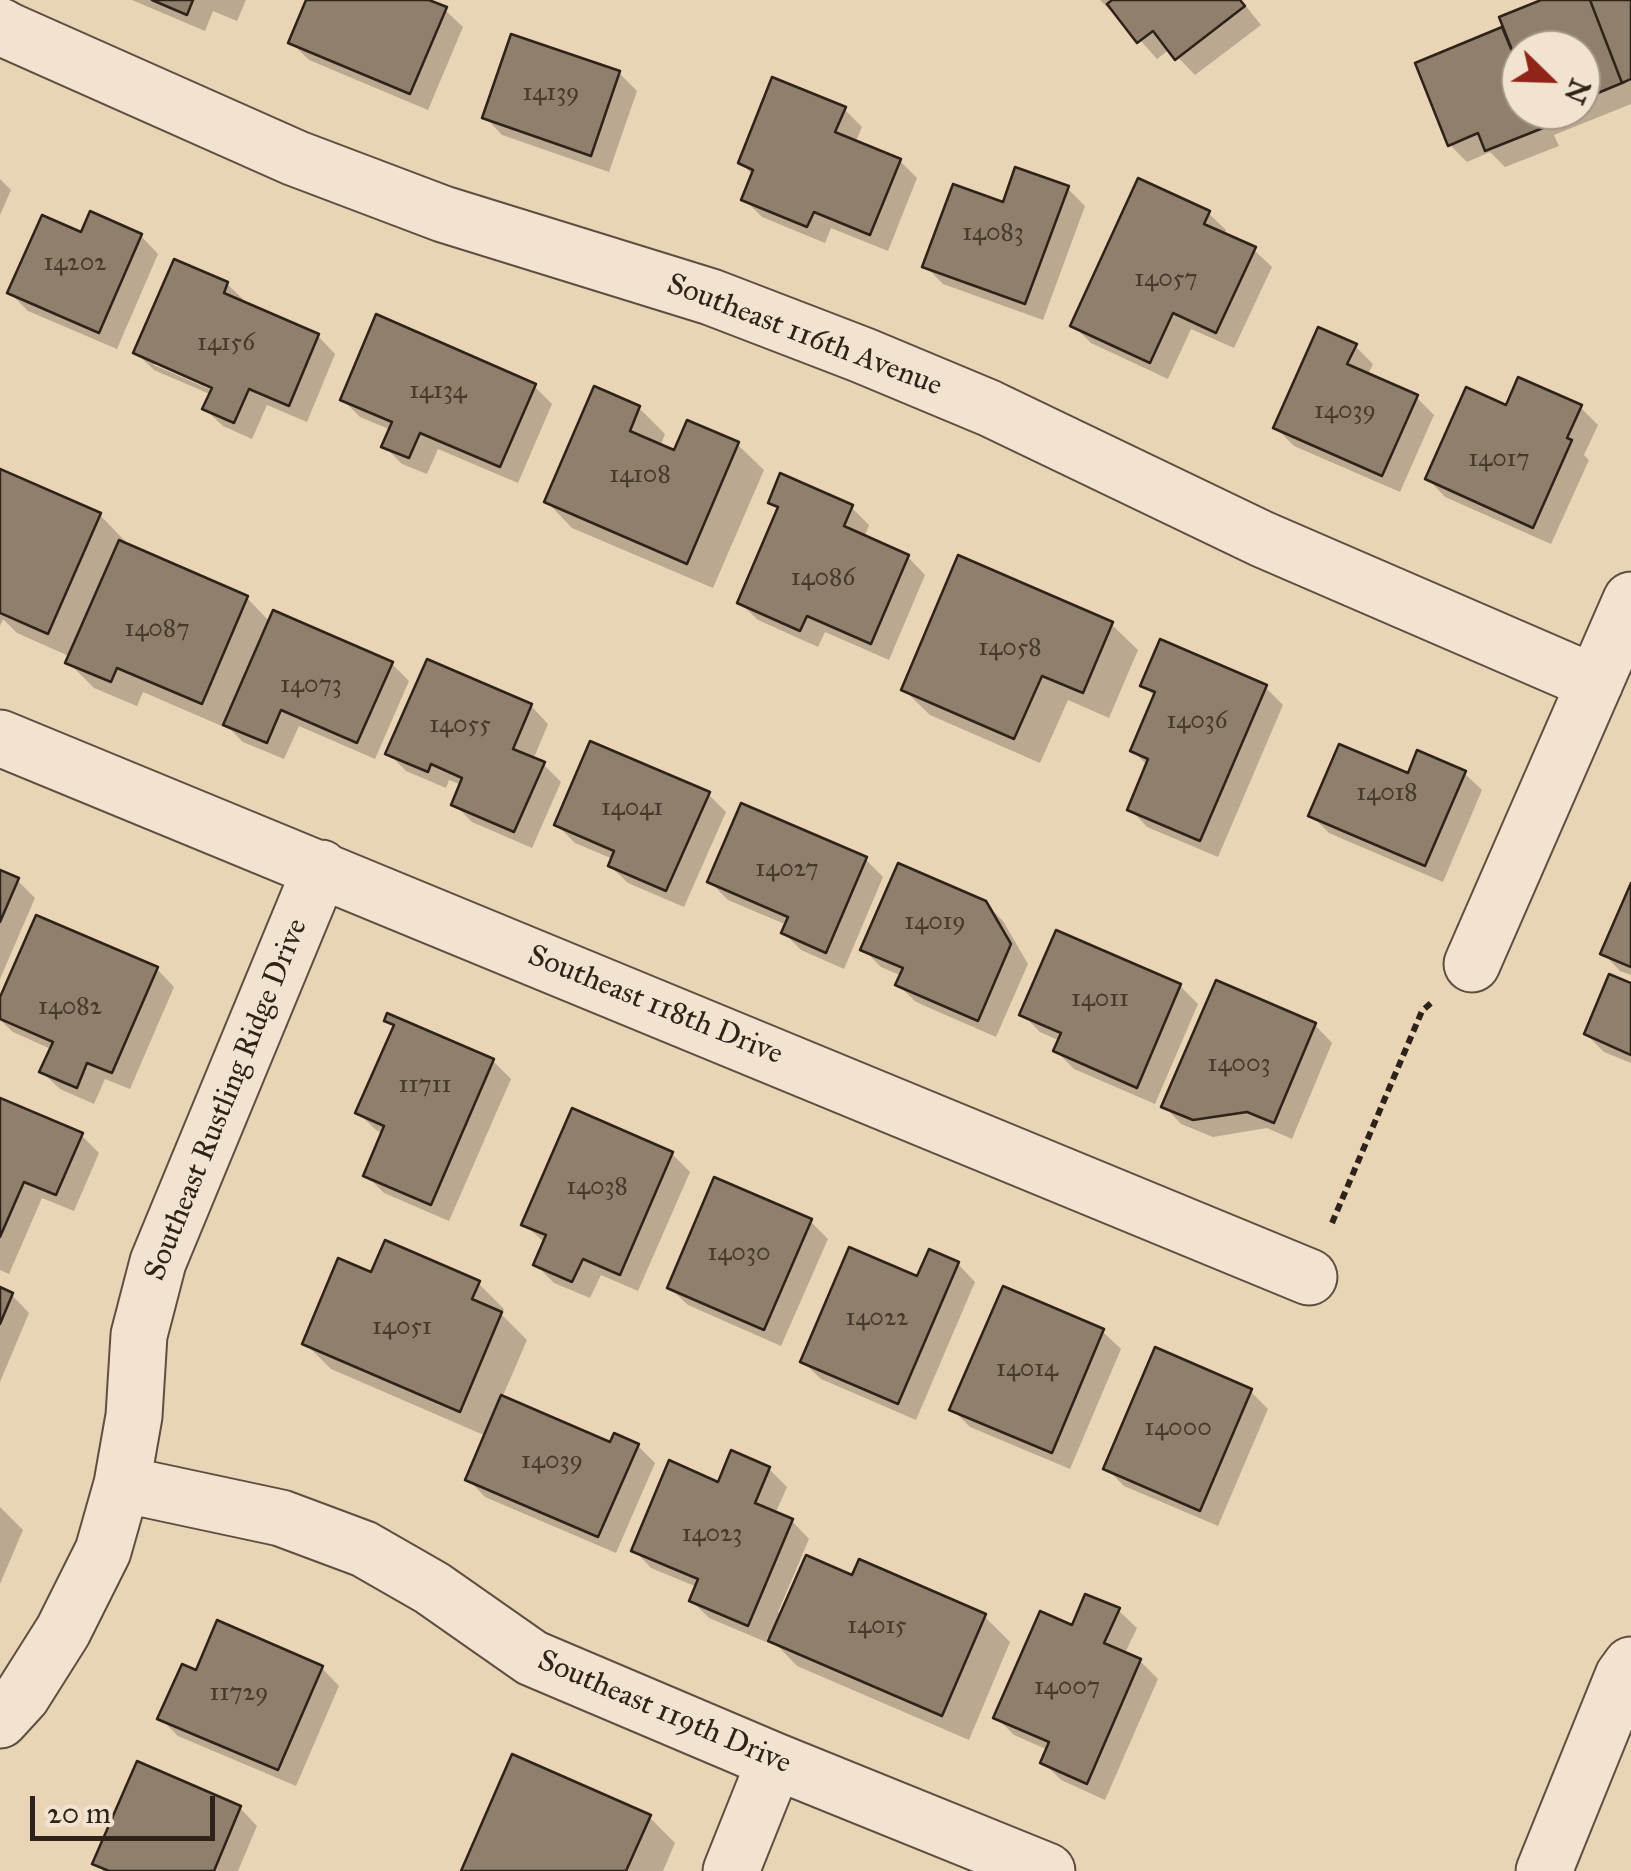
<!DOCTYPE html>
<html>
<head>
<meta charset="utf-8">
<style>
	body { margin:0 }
	#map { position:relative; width:1631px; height:1871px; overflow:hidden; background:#e9d4b5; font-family:"IM FELL Great Primer",serif }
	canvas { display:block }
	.north { position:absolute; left:1501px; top:30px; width:100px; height:100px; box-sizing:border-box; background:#f1e3cf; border:2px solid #a39687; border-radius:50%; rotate:113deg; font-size:28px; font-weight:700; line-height:40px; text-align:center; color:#2e231a }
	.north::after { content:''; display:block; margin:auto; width:35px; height:45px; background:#8f2418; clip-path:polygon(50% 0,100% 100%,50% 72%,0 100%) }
	.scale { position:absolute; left:30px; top:1796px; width:185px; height:45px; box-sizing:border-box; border:5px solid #2e231a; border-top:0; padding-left:12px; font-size:30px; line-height:35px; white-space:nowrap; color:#2e231a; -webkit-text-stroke:8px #f1e3cf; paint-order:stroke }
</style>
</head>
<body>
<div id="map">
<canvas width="1631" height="1871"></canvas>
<div class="north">N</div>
<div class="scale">20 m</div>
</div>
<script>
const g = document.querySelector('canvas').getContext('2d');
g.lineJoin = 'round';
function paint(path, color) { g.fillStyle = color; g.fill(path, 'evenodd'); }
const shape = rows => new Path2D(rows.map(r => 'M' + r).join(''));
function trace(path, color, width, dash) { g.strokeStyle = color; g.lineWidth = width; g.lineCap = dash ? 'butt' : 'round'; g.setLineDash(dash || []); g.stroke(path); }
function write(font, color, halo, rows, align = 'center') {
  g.font = font + ' "IM FELL Great Primer",serif'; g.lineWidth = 9; g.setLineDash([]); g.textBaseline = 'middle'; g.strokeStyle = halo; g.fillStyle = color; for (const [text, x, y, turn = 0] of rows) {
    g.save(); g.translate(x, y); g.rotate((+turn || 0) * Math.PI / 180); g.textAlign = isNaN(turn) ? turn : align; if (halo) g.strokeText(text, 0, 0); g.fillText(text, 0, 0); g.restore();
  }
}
paint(shape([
	[132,0,246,0,237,21,213,11,205,31],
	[309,0,423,0,445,10,463,27,428,110,309,60,291,42],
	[1100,0,1241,0,1261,25,1195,75,1170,49,1157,59,1124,22,1122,23],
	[1549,0,1631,0,1631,104,1554,135,1559,146,1505,167,1490,152,1467,162,1450,145,1418,64,1506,29],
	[1521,50,1581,50,1581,110,1521,110],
	[619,73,637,91,609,172,502,135,485,117],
	[844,109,862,127,855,143,900,161,917,178,888,251,831,228,825,243,762,217,744,199,754,176,741,163],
	[0,179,11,190,0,215],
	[1067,188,1085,206,1043,320,943,284,925,266,1004,205],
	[1208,213,1226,230,1224,236,1254,250,1272,267,1234,348,1191,329,1168,379,1091,343,1073,325],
	[83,235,141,236,158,254,117,349,28,311,10,293],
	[227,284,245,301,243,304,318,336,335,354,307,422,267,405,252,439,223,426,205,409,212,395,154,370,136,353],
	[154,359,225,390,223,395,154,365],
	[1355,346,1373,364,1367,376,1416,397,1434,415,1400,492,1294,446,1276,428],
	[534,386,552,404,518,483,438,449,427,474,402,464,384,446,391,430,360,417,342,399],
	[1580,407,1598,425,1584,455,1589,460,1551,544,1445,497,1428,479,1507,408],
	[639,408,665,434,660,447,676,454,738,445,764,470,713,588,572,528,547,502],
	[0,472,100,515,125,541,124,545,247,598,270,622,392,664,409,681,375,759,299,726,284,759,243,742,231,730,143,692,137,706,94,688,68,662,71,657,17,633,3,619,0,626],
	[770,502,851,507,869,525,864,538,908,557,925,575,889,660,825,632,818,647,758,620,740,603,779,511],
	[1112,625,1138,650,1109,718,1068,700,1040,763,930,715,904,690],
	[1143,685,1265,687,1283,705,1218,857,1147,827,1130,809,1148,766,1133,751,1156,698],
	[531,706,548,724,533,760,544,765,561,782,532,848,472,822,454,804,462,785,449,780,446,788,406,771,388,753],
	[1464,773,1482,790,1443,882,1329,833,1311,815,1409,776],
	[708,794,726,812,684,907,628,883,610,866,613,859,575,843,557,825],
	[865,859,883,877,844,969,801,950,784,933,787,925,728,900,710,882],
	[0,873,17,880,35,898,0,979],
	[1631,889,1631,975,1620,971,1603,953],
	[985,903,1003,921,1028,964,996,1037,916,1002,898,985,902,976,881,967,863,949],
	[157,969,174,987,130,1089,105,1079,94,1104,60,1089,42,1072,53,1050,13,1032,0,1020,0,1003],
	[1180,986,1198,1004,1155,1104,1074,1069,1056,1051,1060,1041,1040,1032,1022,1014],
	[1631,986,1631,1063,1604,1052,1586,1034],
	[387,1020,493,1061,511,1079,449,1221,384,1193,366,1175,384,1134,376,1130,358,1113,395,1028],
	[1315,1025,1332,1043,1292,1139,1267,1128,1213,1137,1181,1124,1164,1106],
	[0,1100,82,1136,99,1153,74,1211,42,1198,9,1274,0,1270],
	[672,1154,690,1172,638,1291,601,1275,590,1298,554,1283,536,1265,545,1243,524,1224],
	[810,1221,828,1239,781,1346,688,1305,670,1288],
	[958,1264,975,1282,916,1420,821,1379,803,1362,919,1280],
	[478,1283,504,1309,502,1315,527,1340,502,1398,611,1445,638,1446,655,1463,616,1553,485,1497,468,1479,486,1436,331,1369,305,1343],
	[0,1290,12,1295,29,1313,0,1382],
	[1103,1332,1121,1349,1070,1469,970,1427,952,1409],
	[1250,1391,1268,1409,1218,1526,1124,1486,1106,1468],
	[769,1469,787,1487,775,1514,792,1521,809,1539,778,1612,783,1614,853,1578,984,1616,1010,1642,969,1740,797,1666,768,1636,766,1642,709,1618,692,1601,697,1587,651,1568,634,1550,719,1485],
	[0,1507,23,1530,0,1584],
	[1086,1597,1119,1611,1137,1628,1124,1655,1140,1661,1158,1679,1105,1800,1061,1780,1043,1762,1048,1750,1014,1735,996,1717,1073,1628],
	[322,1668,339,1686,296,1786,178,1736,160,1718,197,1673],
	[240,1808,257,1826,238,1871,103,1871,95,1863],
	[649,1817,675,1843,663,1871,464,1871]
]), '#0003');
const building = shape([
	[152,0,193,0,187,15,152,0],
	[306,0,429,0,447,7,410,94,288,43,306,0],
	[1112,0,1240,0,1245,6,1175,60,1153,31,1137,43,1107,4,1112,0],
	[1541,0,1590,0,1622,83,1581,100,1581,50,1521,50,1521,73,1499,17,1541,0],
	[1590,0,1631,0,1631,79,1622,83,1590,0],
	[1502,27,1521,73,1521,110,1536,110,1543,128,1485,151,1478,133,1448,146,1415,63,1502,27],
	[511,34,620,71,591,156,482,118,511,34],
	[772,77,846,107,835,132,901,159,870,235,814,212,807,227,741,200,753,170,738,163,772,77],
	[1015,167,1069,186,1025,304,922,267,953,184,1003,202,1015,167],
	[1138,178,1210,211,1204,224,1256,247,1216,333,1173,313,1150,363,1070,326,1138,178],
	[90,211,142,234,99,333,7,293,42,215,81,232,90,211],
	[174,259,228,282,224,293,319,334,289,406,249,389,234,423,202,409,212,388,133,353,174,259],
	[376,314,536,384,500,467,420,433,409,458,381,447,392,422,340,400,376,314],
	[1318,327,1357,344,1347,364,1418,395,1382,476,1273,428,1318,327],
	[1518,377,1582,405,1567,438,1572,440,1533,528,1425,479,1466,387,1506,405,1518,377],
	[594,386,640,406,630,431,674,450,687,420,739,442,687,564,544,502,594,386],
	[0,469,101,513,48,634,0,613,0,469],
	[780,473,853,505,844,526,909,555,871,644,807,616,800,631,737,603,778,507,768,503,780,473],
	[119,540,248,596,202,704,117,668,111,682,65,663,119,540],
	[958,555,1113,622,1083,693,1042,676,1014,739,901,690,958,555],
	[273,610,393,662,357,743,281,710,267,743,223,725,273,610],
	[1160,639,1267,685,1200,841,1127,810,1148,759,1130,751,1155,692,1140,686,1160,639],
	[427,659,532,704,513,749,545,762,514,832,451,805,462,778,431,764,428,772,385,754,427,659],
	[590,741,710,792,666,891,608,866,614,851,554,825,590,741],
	[1339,744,1408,773,1417,750,1466,771,1425,866,1308,816,1339,744],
	[741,803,867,857,826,953,781,933,788,917,707,882,741,803],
	[898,863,986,901,1011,944,978,1021,895,985,903,968,860,950,898,863],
	[0,870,19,878,0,922,0,870],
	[1631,883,1631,967,1600,954,1631,883],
	[36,915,158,967,112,1073,87,1063,77,1088,39,1072,53,1042,0,1019,0,997,36,915],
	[1056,930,1181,984,1137,1088,1053,1051,1061,1033,1019,1015,1056,930],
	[1609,974,1631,983,1631,1055,1584,1034,1609,974],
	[1216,980,1316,1023,1274,1123,1247,1112,1193,1120,1161,1107,1216,980],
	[387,1013,494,1059,431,1205,363,1176,384,1126,355,1113,394,1025,384,1021,387,1013],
	[0,1098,83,1133,56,1195,24,1182,0,1237,0,1098],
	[572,1108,673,1152,620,1275,583,1259,572,1282,533,1265,546,1235,521,1225,572,1108],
	[714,1177,812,1219,764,1330,667,1288,714,1177],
	[385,1240,480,1281,472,1299,502,1312,460,1412,302,1344,338,1258,371,1272,385,1240],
	[849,1247,917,1276,929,1249,959,1262,898,1404,800,1362,849,1247],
	[1003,1286,1104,1329,1052,1453,949,1410,1003,1286],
	[0,1287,13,1293,0,1324,0,1287],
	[1155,1347,1252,1389,1200,1511,1103,1469,1155,1347],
	[501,1395,610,1442,614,1433,639,1444,598,1537,465,1480,501,1395],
	[731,1450,770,1467,755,1503,793,1519,748,1626,689,1601,698,1579,631,1551,669,1460,718,1482,731,1450],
	[806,1555,852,1575,859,1559,986,1614,942,1716,768,1641,806,1555],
	[1085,1594,1120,1608,1104,1643,1141,1659,1087,1784,1040,1763,1049,1742,993,1718,1040,1611,1072,1625,1085,1594],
	[217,1620,323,1666,278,1770,157,1719,182,1664,196,1670,217,1620],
	[512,1754,651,1815,626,1871,461,1871,512,1754],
	[137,1761,241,1806,214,1871,109,1871,92,1864,137,1761]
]);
paint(building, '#8f7f6b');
trace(building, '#2e231a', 2.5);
const minor = shape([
	[0,26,9,31,295,158,443,214,711,297,862,355,989,408,1262,539,1595,683],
	[0,738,1309,1277],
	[1472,964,1631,600],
	[122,1484,281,1518,364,1549,432,1588,532,1658,775,1761,1047,1871],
	[0,1720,22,1696,63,1631,103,1551,122,1484,134,1416,139,1335,158,1262,321,868],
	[731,1871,775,1761],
	[1544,1871,1623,1676,1631,1665]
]);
trace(minor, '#5d4f41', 59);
trace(shape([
	[1332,1223,1422,1011,1431,1003]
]), '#2e231a', 6, [8, 5]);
trace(minor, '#f1e3cf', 55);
write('25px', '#463a2e', null, [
	["14139",551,94],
	["14083",993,234],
	["14202",75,264],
	["14057",1166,280],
	["14156",226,344],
	["14134",438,392],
	["14039",1345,412],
	["14017",1499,460],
	["14108",640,476],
	["14086",823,579],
	["14087",157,630],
	["14058",1010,649],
	["14073",311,686],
	["14036",1197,722],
	["14055",460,726],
	["14018",1387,794],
	["14041",632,809],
	["14027",787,870],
	["14019",935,923],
	["14011",1100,1000],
	["14082",70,1008],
	["14003",1239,1065],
	["11711",425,1086],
	["14038",597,1188],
	["14030",739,1254],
	["14022",877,1319],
	["14051",402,1328],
	["14014",1027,1370],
	["14000",1178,1429],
	["14039",552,1462],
	["14023",712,1535],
	["14015",877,1627],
	["14007",1067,1688],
	["11729",239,1694]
]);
write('30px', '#2e231a', '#f1e3cf', [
	["Southeast 116th Avenue",804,336,21],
	["Southeast 118th Drive",655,1006,22],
	["Southeast Rustling Ridge Drive",227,1100,-68],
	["Southeast 119th Drive",664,1713,23]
]);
</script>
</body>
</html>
